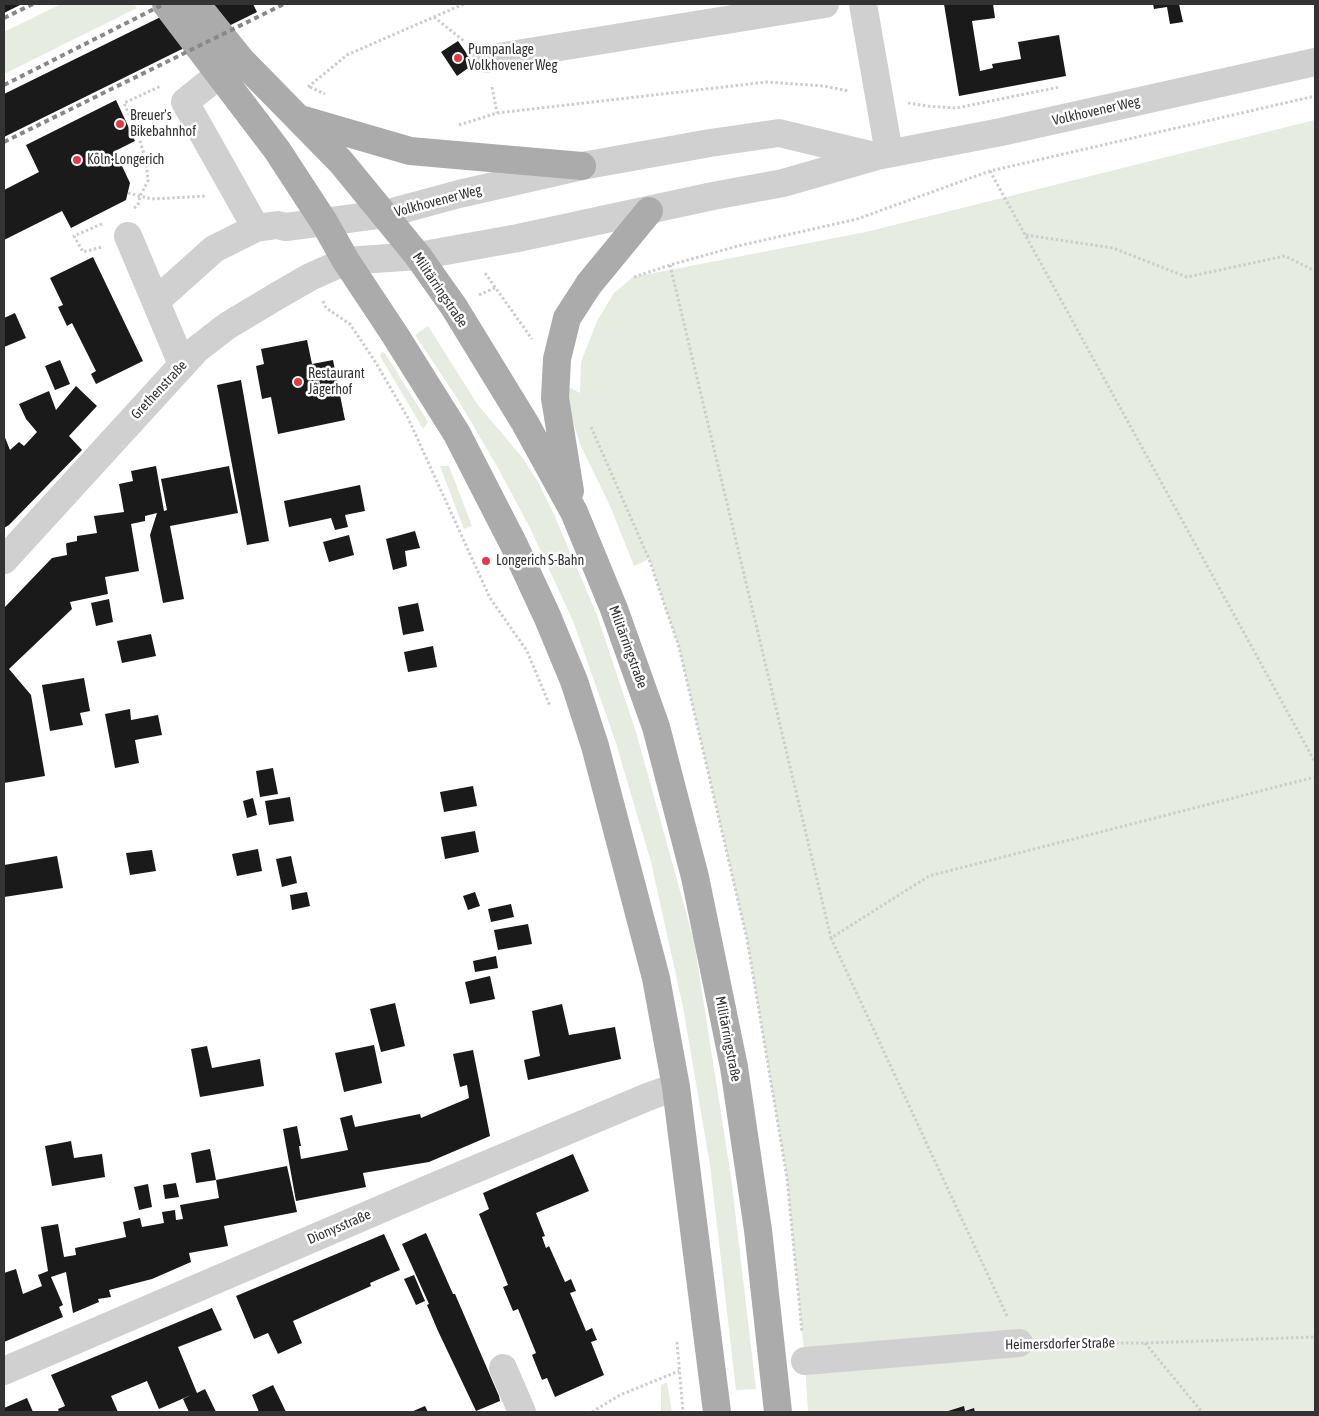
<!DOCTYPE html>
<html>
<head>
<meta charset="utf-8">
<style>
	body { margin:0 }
	#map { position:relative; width:1319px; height:1416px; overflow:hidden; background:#fff; font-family:"Asap Condensed",sans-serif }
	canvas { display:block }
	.frame { position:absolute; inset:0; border:5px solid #333; pointer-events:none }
</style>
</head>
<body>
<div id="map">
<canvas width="1319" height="1416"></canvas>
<div class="frame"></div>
</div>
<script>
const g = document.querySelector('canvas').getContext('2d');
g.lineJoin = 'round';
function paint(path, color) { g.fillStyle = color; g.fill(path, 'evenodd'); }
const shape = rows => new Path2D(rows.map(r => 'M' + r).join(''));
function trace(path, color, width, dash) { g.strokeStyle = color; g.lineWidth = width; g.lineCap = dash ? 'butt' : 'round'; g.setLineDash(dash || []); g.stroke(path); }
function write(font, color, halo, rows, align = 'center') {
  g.font = font + ' "Asap Condensed",sans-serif'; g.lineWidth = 5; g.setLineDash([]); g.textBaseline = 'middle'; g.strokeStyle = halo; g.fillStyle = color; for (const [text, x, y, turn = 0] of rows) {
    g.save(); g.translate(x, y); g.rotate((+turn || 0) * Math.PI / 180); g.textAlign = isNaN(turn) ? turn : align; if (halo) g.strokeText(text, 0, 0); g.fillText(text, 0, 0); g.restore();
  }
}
paint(shape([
	[61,4,134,4,137,8,4,74,4,32],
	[1315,120,1315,1412,808,1412,805,1361,787,1178,747,939,679,647,649,559,634,566,611,508,580,444,570,411,567,386,580,393,581,362,597,321,614,293,633,277,866,232],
	[428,326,478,405,522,457,538,482,552,510,597,615,636,732,694,941,731,1177,756,1389,736,1390,710,1165,683,1007,651,862,615,740,573,621,530,528,498,468,457,398,415,335],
	[382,352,385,353,428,422,423,429,380,356],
	[440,466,449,466,472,526,464,529],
	[667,1382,672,1412,661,1412,661,1385]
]), '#e6ecdf');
paint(shape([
	[4,4,22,4,4,13],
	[187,4,253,4,257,12,4,137,4,94],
	[944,4,993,4,995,18,972,21,980,71,993,68,992,64,1021,59,1018,42,1059,35,1066,76,959,96],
	[1153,4,1179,4,1183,22,1170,24,1167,7,1154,9],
	[458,41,474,64,457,76,441,52],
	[116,100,135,141,115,151,130,183,126,200,71,228,62,211,4,240,4,190,39,172,26,145],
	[93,257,143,361,96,384,91,374,96,371,72,323,67,326,58,307,63,305,50,278],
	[15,313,26,338,4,347,4,318],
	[307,340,312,364,333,360,345,420,278,434,271,397,262,399,256,366,264,364,261,349],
	[60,360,70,384,55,390,45,366],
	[241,380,269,541,247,545,217,385],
	[76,386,97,406,69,436,82,450,9,525,4,528,4,435,10,450,19,442,24,446,37,432,26,419,19,404,49,391,56,410],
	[156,466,164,511,167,510,161,479,229,466,238,513,170,526,184,599,163,603,150,535,157,513,145,516,145,521,131,524,139,571,105,577,108,594,70,602,72,609,9,669,31,695,45,776,4,783,4,608,52,558,67,555,66,544,67,543,77,541,77,536,97,533,94,516,124,512,119,484,133,481,131,471],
	[360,485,365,511,345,515,348,527,335,530,331,518,289,527,284,501],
	[415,531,420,548,405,551,407,566,393,570,386,539],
	[349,535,354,555,329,562,323,542],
	[109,599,113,622,96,626,91,603],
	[418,603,424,631,403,635,398,607],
	[151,634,156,656,122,663,117,641],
	[433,646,437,667,408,672,404,652],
	[84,678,90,711,80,713,83,725,50,731,42,685],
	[130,709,131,720,158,715,162,735,135,740,139,763,115,768,105,714],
	[273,768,278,794,260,797,256,771],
	[473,786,477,806,444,812,440,792],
	[290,797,294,821,269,825,265,801],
	[253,798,257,815,247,818,243,801],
	[475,831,479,852,445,859,441,837],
	[258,849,262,871,237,876,232,854],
	[152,850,156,871,130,875,126,853],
	[57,856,63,888,4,897,4,865],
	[291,856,297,883,282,887,276,859],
	[307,892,310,906,292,910,290,895],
	[475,892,480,906,468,910,463,896],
	[511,904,514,917,491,922,488,909],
	[528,924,532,944,498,950,494,930],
	[496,956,498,968,475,972,473,961],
	[490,976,495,999,470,1004,465,982],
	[395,1003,405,1046,381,1052,370,1009],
	[562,1004,569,1035,615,1027,621,1059,528,1080,524,1060,540,1056,532,1011],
	[374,1045,382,1083,344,1092,335,1053],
	[207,1046,212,1068,260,1059,264,1086,200,1097,191,1049],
	[473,1050,490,1136,429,1162,363,1173,366,1187,296,1201,283,1129,297,1126,301,1146,299,1146,301,1159,348,1150,340,1118,352,1115,355,1127,420,1114,421,1118,469,1098,467,1085,460,1087,453,1054],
	[71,1141,74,1158,102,1154,105,1177,52,1186,45,1146],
	[210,1149,216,1180,196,1183,191,1153],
	[573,1154,589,1191,536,1213,545,1236,542,1237,546,1248,549,1246,565,1282,571,1279,576,1291,570,1293,586,1331,592,1328,597,1340,591,1342,604,1375,555,1397,547,1378,542,1380,532,1355,536,1353,518,1309,513,1311,503,1287,508,1285,479,1214,489,1209,483,1193],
	[287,1166,297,1212,224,1226,228,1246,189,1253,191,1262,152,1279,109,1290,111,1297,98,1299,99,1302,73,1313,66,1272,51,1277,63,1305,59,1307,63,1317,4,1342,4,1273,16,1269,23,1294,42,1286,38,1275,48,1271,41,1227,58,1224,64,1257,76,1255,75,1248,126,1237,123,1222,140,1218,142,1227,164,1223,162,1212,175,1210,176,1220,183,1219,180,1205,219,1198,216,1180],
	[176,1183,179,1197,165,1199,163,1185],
	[148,1184,152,1207,139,1210,134,1187],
	[426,1233,453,1294,455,1294,499,1396,500,1401,476,1411,438,1331,427,1305,429,1304,402,1244],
	[384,1234,400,1270,370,1283,371,1286,293,1321,302,1343,278,1354,268,1333,254,1339,236,1296],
	[414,1275,425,1301,416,1305,404,1279],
	[212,1308,222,1330,178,1347,197,1393,205,1389,216,1412,189,1412,183,1399,191,1395,159,1409,147,1381,111,1396,118,1412,59,1412,58,1409,65,1406,51,1375],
	[273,1385,286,1412,259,1412,252,1395],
	[27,1398,33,1412,5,1412,4,1408],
	[425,1406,428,1412,411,1412],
	[964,1406,965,1411,974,1408,975,1412,945,1412]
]), '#1a1a1a');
trace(shape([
	[434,17,464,41],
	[308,87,347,55,464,4],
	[310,87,325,94],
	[492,87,497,113],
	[908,103,927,106,956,108,1060,87],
	[459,125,497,113,767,82,824,86,848,91],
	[990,171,1315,762],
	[128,193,152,199,206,196],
	[134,208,138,205,140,196,148,181,146,160,138,135,124,103,161,86],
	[102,224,74,236,83,252,102,247],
	[1026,235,1113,248,1187,277,1285,256,1315,271],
	[670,265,831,938],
	[485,273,532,339],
	[634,277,670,265,738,246,857,219,990,171,1315,96],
	[479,295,495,288],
	[323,301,326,308,350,324,376,363,408,418,490,598,527,651,550,706],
	[591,427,649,559,679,647,747,939,787,1178,802,1332],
	[1007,1316,831,938,929,876,1315,777],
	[677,1342,683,1412],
	[1046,1343,1145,1343,1315,1337],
	[1145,1343,1202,1412],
	[592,1412,620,1395,679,1371]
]), '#cdcdcd', 3, [2.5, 2.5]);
trace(shape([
	[863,4,889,153],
	[486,59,825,4],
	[220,74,185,102,256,228,277,225,286,227,385,214,459,194,582,166,710,143,779,133,875,156],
	[128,236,182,364],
	[156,301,214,249,256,228],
	[4,560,196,350,227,326,277,296,310,277,346,261,418,256,518,238,713,196,783,183,877,156,1001,132,1315,62],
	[805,1361,1019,1343],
	[503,1368,522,1412],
	[4,1371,428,1189,650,1096,676,1087]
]), '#d0d0d0', 28);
trace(shape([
	[166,4,277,150,324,222,346,261,395,335,457,434,514,545,547,616,574,681,595,746,656,978,676,1087,717,1412],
	[196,4,241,60,341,162,418,256,454,307,525,423,574,512,614,609,656,727,695,877,734,1067,758,1230,778,1412],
	[300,119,410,151,582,166],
	[570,491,555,398,557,359,567,318,589,284,649,211]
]), '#ababab', 28);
trace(shape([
	[4,18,33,4],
	[4,85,164,4],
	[4,142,284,4]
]), '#888', 4, [5, 4]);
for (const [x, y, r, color] of [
	[458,58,5,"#e63946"],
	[120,124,5,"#e63946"],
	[77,160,5,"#e63946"],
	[298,382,5,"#e63946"],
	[486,561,5,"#e63946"]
]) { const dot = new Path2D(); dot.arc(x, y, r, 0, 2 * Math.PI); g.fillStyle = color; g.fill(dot); trace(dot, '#fff', 2); }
write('14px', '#333', '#fff', [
	["Pumpanlage",468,50],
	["Volkhovener Weg",468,66],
	["Breuer's",130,116],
	["Bikebahnhof",130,132],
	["Köln-Longerich",87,160],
	["Restaurant",308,374],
	["Jägerhof",308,390],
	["Longerich S-Bahn",496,561]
], 'left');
write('14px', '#333', '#fff', [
	["Volkhovener Weg",1096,111,-13],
	["Volkhovener Weg",438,201,-15],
	["Militärringstraße",440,290,56],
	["Grethenstraße",159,390,-47],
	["Militärringstraße",628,647,70],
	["Militärringstraße",728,1039,79],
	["Dionysstraße",339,1227,-23],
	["Heimersdorfer Straße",1060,1344,-1]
]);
</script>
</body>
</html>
